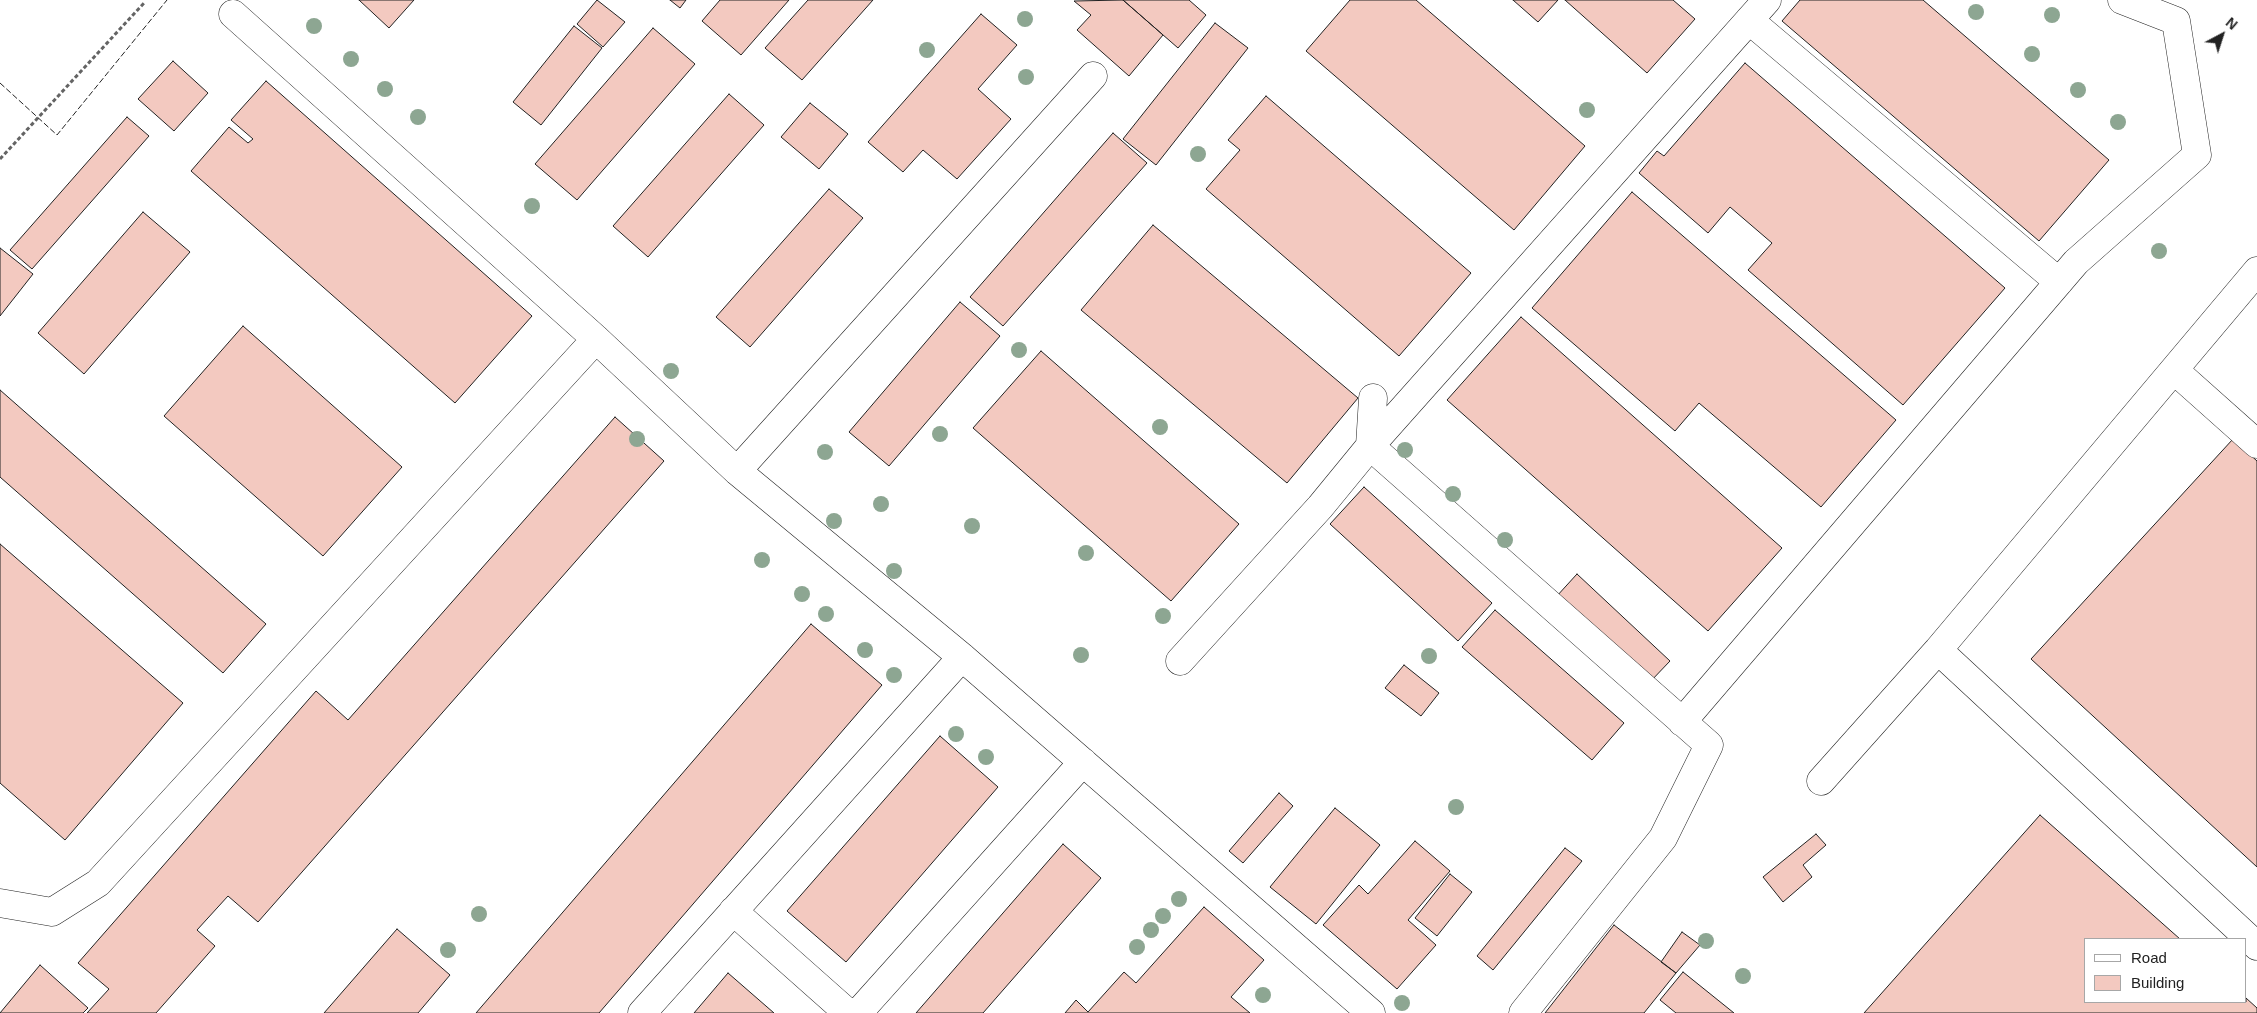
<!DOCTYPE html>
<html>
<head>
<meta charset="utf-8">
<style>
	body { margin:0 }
	#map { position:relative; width:2257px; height:1013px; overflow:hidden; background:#fff; font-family:Arial,sans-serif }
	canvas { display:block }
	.legend { position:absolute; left:2084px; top:938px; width:162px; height:65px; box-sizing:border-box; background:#fff; border:1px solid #a7a7a7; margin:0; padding:6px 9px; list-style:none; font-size:15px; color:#222 }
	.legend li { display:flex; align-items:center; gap:10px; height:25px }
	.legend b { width:25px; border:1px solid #a7a7a7 }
	.north { position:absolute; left:2197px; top:10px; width:50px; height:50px; -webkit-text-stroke:4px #fff; paint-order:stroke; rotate:40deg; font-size:14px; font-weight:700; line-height:20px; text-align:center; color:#222 }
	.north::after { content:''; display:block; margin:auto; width:18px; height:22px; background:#222; clip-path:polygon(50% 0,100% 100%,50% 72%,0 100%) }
</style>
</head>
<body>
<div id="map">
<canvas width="2257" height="1013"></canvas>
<ul class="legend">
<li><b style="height:6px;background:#fff"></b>Road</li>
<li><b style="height:14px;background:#f3c9c0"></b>Building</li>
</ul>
<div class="north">N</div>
</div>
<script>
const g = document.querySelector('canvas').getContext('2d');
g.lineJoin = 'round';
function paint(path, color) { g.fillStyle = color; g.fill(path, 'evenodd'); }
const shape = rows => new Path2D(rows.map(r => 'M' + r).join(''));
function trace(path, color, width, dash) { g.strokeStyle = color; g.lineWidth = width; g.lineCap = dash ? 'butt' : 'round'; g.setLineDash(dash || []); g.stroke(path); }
const building = shape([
	[359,0,414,0,389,28,359,0],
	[597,0,625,22,603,47,577,24,597,0],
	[670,0,686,0,680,8,670,0],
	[720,0,789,0,741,55,702,21,720,0],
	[808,0,873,0,802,80,765,48,808,0],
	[1123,0,1163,35,1129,76,1077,30,1091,15,1074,1,1123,0],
	[1123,0,1189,0,1206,15,1178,48,1123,0],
	[1350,0,1416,0,1585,146,1514,230,1306,51,1350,0],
	[1513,0,1558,0,1538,22,1513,0],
	[1565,0,1673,0,1695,19,1647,73,1565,0],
	[1800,0,1923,0,2109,160,2039,241,1782,21,1800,0],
	[981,14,1017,45,978,89,1011,119,957,179,923,150,903,172,868,142,981,14],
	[1215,23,1248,48,1156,165,1123,139,1215,23],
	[574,26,602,48,541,125,513,102,574,26],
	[653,28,695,64,577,200,535,164,653,28],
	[173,61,208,93,174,131,138,99,173,61],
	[1745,63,2005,288,1903,405,1748,270,1772,243,1730,207,1708,233,1639,173,1657,151,1664,156,1745,63],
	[266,81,532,316,455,403,191,171,229,127,248,143,253,139,231,120,266,81],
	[729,94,764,125,648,257,613,226,729,94],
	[1266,96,1471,273,1399,356,1206,189,1240,150,1228,140,1266,96],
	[810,103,848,134,819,169,781,137,810,103],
	[127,117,149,136,32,269,10,250,127,117],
	[1113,133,1147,163,1003,326,970,297,1113,133],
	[829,189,863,218,750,347,716,317,829,189],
	[1632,192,1896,420,1821,507,1699,403,1675,431,1532,308,1632,192],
	[143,212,190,252,84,374,38,333,143,212],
	[1153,225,1358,398,1287,483,1081,310,1153,225],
	[0,248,33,274,0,316,0,248],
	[960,302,1000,336,889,466,849,432,960,302],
	[1521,317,1782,548,1708,631,1447,400,1521,317],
	[243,326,402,467,323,556,164,416,243,326],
	[1041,351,1239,524,1171,601,973,428,1041,351],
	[0,390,266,624,223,673,0,477,0,390],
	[615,417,664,461,258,922,228,896,197,930,215,946,156,1013,87,1013,109,989,78,963,316,691,348,720,615,417],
	[2233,439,2257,461,2257,867,2031,659,2233,439],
	[1364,487,1492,603,1458,641,1330,524,1364,487],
	[0,544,183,703,65,840,0,783,0,544],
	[1577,574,1670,661,1649,683,1556,597,1577,574],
	[1495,610,1624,723,1592,760,1462,647,1495,610],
	[811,624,882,685,599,1013,476,1013,811,624],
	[1404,665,1439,693,1421,716,1385,688,1404,665],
	[940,736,998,787,846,962,787,911,940,736],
	[1279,793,1293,806,1243,863,1229,851,1279,793],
	[1335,808,1380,845,1316,924,1270,887,1335,808],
	[2040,815,2180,939,2086,939,2086,1002,2246,1002,2246,998,2257,1008,2257,1013,1864,1013,2040,815],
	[1816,834,1826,845,1803,865,1812,877,1783,902,1763,877,1816,834],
	[1415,841,1450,871,1408,920,1436,945,1397,989,1323,925,1359,885,1368,894,1415,841],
	[1063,844,1101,878,983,1013,916,1013,1063,844],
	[1565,848,1582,861,1493,970,1477,956,1565,848],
	[1450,874,1472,892,1437,936,1415,918,1450,874],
	[1204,907,1264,960,1231,997,1250,1013,1065,1013,1076,1000,1088,1012,1124,972,1136,983,1204,907],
	[1614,925,1676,973,1644,1013,1545,1013,1614,925],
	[397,929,450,975,418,1013,324,1013,397,929],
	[1682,932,1700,945,1676,973,1661,962,1682,932],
	[40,965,88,1008,83,1013,0,1013,40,965],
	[1683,972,1734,1013,1676,1013,1660,1000,1683,972],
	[728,973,774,1013,694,1013,728,973]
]);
paint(building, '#f3c9c0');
trace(building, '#222', 1);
const minor = shape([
	[233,14,596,339,737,471,962,657,1371,1013],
	[1749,20,2059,282],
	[2174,370,2257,444],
	[1373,398,1370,446,1709,745,1663,838,1523,1013],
	[737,471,1093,76],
	[1938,650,2257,946],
	[1180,661,1320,507,1370,446,1767,0],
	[1682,722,2076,262,2197,155,2176,21,2122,0],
	[1821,781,1938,650,2257,271],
	[0,903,52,912,98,883,596,339],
	[733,911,848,1013],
	[642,1013,962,657],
	[858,1013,1083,762]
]);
trace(minor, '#222', 29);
trace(shape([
	[0,159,144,3]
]), '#646464', 3, [4, 2.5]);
trace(minor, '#fff', 28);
trace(shape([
	[0,83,57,135,167,0]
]), '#222', 1, [6, 2.5]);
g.fillStyle = '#8da692';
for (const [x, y] of [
	[1976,12],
	[2052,15],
	[1025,19],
	[314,26],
	[927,50],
	[2032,54],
	[351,59],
	[1026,77],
	[385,89],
	[2078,90],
	[1587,110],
	[418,117],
	[2118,122],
	[1198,154],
	[532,206],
	[2159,251],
	[1019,350],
	[671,371],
	[1160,427],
	[940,434],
	[637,439],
	[1405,450],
	[825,452],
	[1453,494],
	[881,504],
	[834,521],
	[972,526],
	[1505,540],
	[1086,553],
	[762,560],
	[894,571],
	[802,594],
	[826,614],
	[1163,616],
	[865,650],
	[1081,655],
	[1429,656],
	[894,675],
	[956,734],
	[986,757],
	[1456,807],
	[1179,899],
	[479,914],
	[1163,916],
	[1151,930],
	[1706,941],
	[1137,947],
	[448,950],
	[1743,976],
	[1263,995],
	[1402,1003]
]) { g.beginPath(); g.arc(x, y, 8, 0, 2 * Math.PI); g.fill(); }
</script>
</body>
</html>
